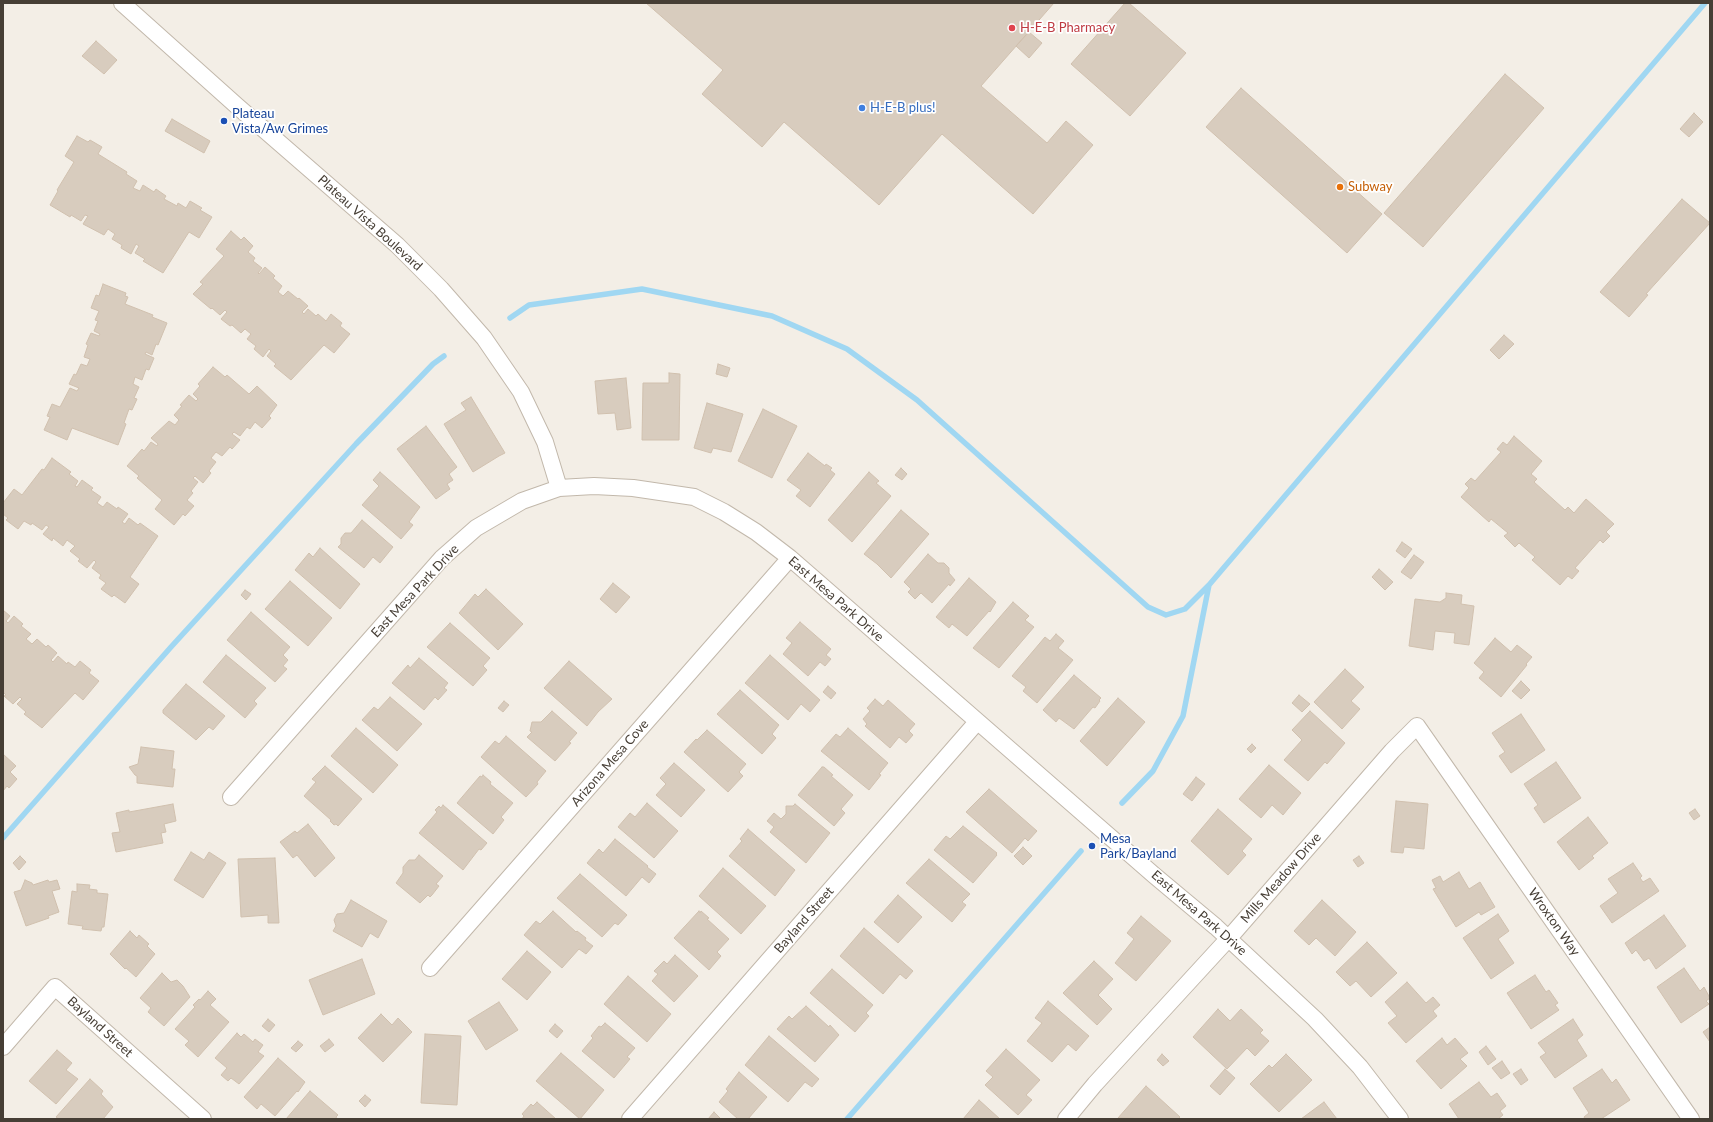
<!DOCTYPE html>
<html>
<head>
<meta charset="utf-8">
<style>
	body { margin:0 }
	#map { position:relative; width:1713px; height:1122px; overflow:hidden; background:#f3eee6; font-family:Lato,sans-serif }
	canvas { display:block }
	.frame { position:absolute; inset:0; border:4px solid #463e35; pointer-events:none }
</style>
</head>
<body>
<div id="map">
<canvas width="1713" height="1122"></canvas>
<div class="frame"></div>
</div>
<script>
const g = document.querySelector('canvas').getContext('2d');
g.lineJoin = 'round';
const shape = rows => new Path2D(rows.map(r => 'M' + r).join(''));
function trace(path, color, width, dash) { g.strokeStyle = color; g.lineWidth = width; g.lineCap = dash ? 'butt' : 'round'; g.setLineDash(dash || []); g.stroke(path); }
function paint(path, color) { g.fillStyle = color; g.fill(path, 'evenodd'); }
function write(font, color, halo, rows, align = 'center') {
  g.font = font + ' Lato,sans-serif'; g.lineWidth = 3.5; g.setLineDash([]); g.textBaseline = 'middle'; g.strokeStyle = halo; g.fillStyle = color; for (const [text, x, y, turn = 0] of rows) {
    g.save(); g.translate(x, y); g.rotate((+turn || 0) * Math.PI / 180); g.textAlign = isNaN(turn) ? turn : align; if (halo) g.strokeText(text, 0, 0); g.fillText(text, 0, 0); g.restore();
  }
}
trace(shape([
	[510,318,529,305,642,289,772,316,847,349,917,400,1148,607,1166,615,1185,609,1209,585],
	[1122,803,1153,771,1183,716,1209,585,1705,3],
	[3,838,171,647,356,444,433,364,444,356],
	[847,1119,1081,851]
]), '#a0d7f2', 5.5);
const building = shape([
	[646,3,1054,3,981,86,1047,143,1066,121,1093,145,1033,214,942,134,879,205,784,122,762,147,702,94,723,70,646,3],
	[1125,3,1129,3,1186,53,1130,116,1071,64,1125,3],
	[1029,32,1042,43,1029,58,1016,46,1029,32],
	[96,41,117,60,104,74,82,56,96,41],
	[1505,74,1544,108,1423,247,1384,213,1505,74],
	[1241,88,1382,214,1347,253,1206,127,1241,88],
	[1694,113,1703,122,1689,137,1680,129,1694,113],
	[172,119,210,141,204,153,165,131,172,119],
	[77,136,88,142,90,140,102,147,98,154,127,172,126,174,137,181,133,188,140,191,143,185,154,192,156,189,166,196,164,199,177,206,178,203,186,208,190,201,202,208,200,210,212,217,199,238,189,232,163,273,143,261,145,259,135,253,139,246,136,244,131,254,121,248,122,245,112,239,115,234,108,229,104,235,83,224,88,216,85,215,81,221,71,215,70,217,50,205,58,191,57,190,74,162,65,156,77,136],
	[1682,199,1710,223,1646,294,1648,295,1629,317,1600,292,1682,199],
	[231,231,241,240,244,237,253,246,248,252,255,258,253,261,262,268,258,273,259,274,265,267,275,276,273,278,282,286,278,292,283,296,288,291,298,299,299,298,308,306,302,312,304,314,308,309,316,316,318,314,326,321,331,314,342,323,340,326,350,334,334,353,324,345,291,380,274,366,276,364,267,356,271,351,269,349,263,357,254,349,256,346,247,339,251,334,245,329,241,333,232,325,230,326,221,319,227,312,225,310,220,315,212,308,211,309,193,294,203,284,200,282,224,256,216,249,231,231],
	[103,284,126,293,125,296,128,297,125,304,153,315,152,317,167,323,158,345,156,344,152,355,146,352,145,354,154,358,149,370,146,369,142,380,135,377,133,384,139,387,134,398,137,399,132,410,129,409,124,423,126,424,118,445,72,428,67,440,44,430,50,417,47,416,52,404,60,407,70,388,77,391,79,388,69,384,74,374,76,375,81,364,87,366,90,359,84,357,88,345,86,344,91,333,99,336,100,334,94,331,98,321,95,320,99,311,91,308,96,295,99,296,103,284],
	[1504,335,1514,344,1499,359,1490,350,1504,335],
	[718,364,730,368,727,377,716,374,718,364],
	[213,367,225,377,227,375,249,394,257,386,277,405,269,416,271,418,262,428,255,422,250,429,247,427,240,436,234,432,232,434,240,440,232,449,230,447,222,456,216,452,211,458,216,462,209,471,211,473,203,483,195,476,193,478,198,482,191,491,193,493,187,500,194,506,185,516,183,514,174,525,155,509,162,500,137,478,139,476,127,466,142,449,144,451,151,442,157,446,158,444,151,438,169,421,175,425,179,420,174,415,182,406,180,405,189,395,196,401,198,399,193,394,200,386,198,384,213,367],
	[669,373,680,374,679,440,642,440,643,383,669,383,669,373],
	[626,378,631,428,617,430,615,413,598,414,595,381,626,378],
	[471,397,505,453,499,456,473,472,444,424,466,410,461,403,471,397],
	[707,403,743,414,731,452,713,448,711,453,694,448,707,403],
	[763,409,797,426,772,478,738,461,763,409],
	[426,426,457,467,449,474,453,480,447,484,450,489,436,499,397,449,426,426],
	[1514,436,1542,461,1531,474,1537,479,1534,482,1565,510,1568,507,1574,513,1586,499,1614,524,1606,532,1610,536,1603,543,1600,540,1575,568,1579,571,1572,579,1568,576,1560,585,1532,560,1535,557,1519,543,1515,547,1504,536,1508,533,1491,519,1489,522,1461,497,1469,488,1465,484,1471,478,1475,481,1501,452,1497,449,1503,442,1507,445,1514,436],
	[808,453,825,466,826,464,832,468,830,470,835,474,810,507,796,496,801,490,787,480,808,453],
	[52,458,71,472,69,474,78,481,75,486,77,487,82,480,93,488,91,490,101,497,97,503,103,507,107,502,117,509,118,507,128,514,122,522,125,524,129,518,138,525,140,523,158,536,130,577,139,584,125,603,114,595,112,597,101,589,106,583,99,578,101,575,92,568,96,562,94,560,87,568,78,561,80,559,70,551,75,546,67,540,63,546,53,538,52,541,43,534,49,527,46,525,42,530,32,523,31,525,24,521,18,529,6,520,8,518,3,514,3,503,14,489,22,495,42,469,44,470,52,458],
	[901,468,907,474,902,480,895,475,901,468],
	[380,472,420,507,409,522,413,525,401,539,362,505,379,486,373,480,380,472],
	[869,472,879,481,876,483,891,496,852,542,828,520,869,472],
	[901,510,929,534,891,578,877,564,864,554,901,510],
	[362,520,393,547,380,563,373,557,364,568,338,547,341,544,341,538,345,533,351,533,362,520],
	[1402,542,1412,549,1405,558,1396,551,1402,542],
	[320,548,360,584,340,609,295,570,309,553,313,557,320,548],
	[928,554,938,563,944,563,949,568,949,573,955,580,950,586,949,584,932,603,921,593,915,599,908,592,911,589,904,582,928,554],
	[1414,555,1424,562,1411,579,1401,572,1414,555],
	[1379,569,1393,582,1385,590,1372,577,1379,569],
	[969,578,996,602,990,612,989,611,967,636,952,624,949,628,936,617,969,578],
	[290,581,332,618,308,646,265,609,290,581],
	[613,583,630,597,616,613,600,599,613,583],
	[486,589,523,624,498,650,459,613,475,594,478,597,486,589],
	[245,590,251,594,246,600,241,595,245,590],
	[1446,593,1462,595,1461,604,1474,606,1469,645,1454,643,1455,633,1435,631,1433,650,1409,646,1415,599,1440,602,1446,598,1446,593],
	[1013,602,1029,616,1025,620,1034,627,999,668,973,648,1013,602],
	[3,610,10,616,6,621,8,623,14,616,23,624,21,626,31,634,26,639,32,644,37,639,46,647,48,645,57,653,51,660,53,662,58,656,67,664,68,662,75,667,80,661,91,670,89,673,99,681,83,700,75,693,42,728,24,714,26,712,17,704,22,699,20,697,13,704,4,696,6,695,3,692,3,610],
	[251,612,290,647,283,655,288,660,283,666,287,669,275,682,227,640,251,612],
	[800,622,831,649,826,655,831,659,825,666,820,662,808,676,783,654,792,643,786,638,800,622],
	[450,623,490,658,483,666,487,670,473,686,427,647,450,623],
	[1056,634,1064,641,1058,648,1073,660,1037,703,1023,691,1026,687,1012,676,1045,637,1050,641,1056,634],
	[1495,638,1511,652,1517,645,1532,657,1526,664,1527,665,1501,697,1479,678,1484,672,1474,663,1495,638],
	[226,655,266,688,254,701,257,704,245,718,203,682,226,655],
	[770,655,820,700,810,712,801,704,788,720,745,683,770,655],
	[419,658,448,683,444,688,447,690,438,700,435,697,424,710,392,683,408,665,410,668,419,658],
	[569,661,612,699,598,712,587,726,544,688,569,661],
	[1345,669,1364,687,1351,701,1360,709,1342,729,1314,702,1345,669],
	[1074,675,1101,698,1099,700,1100,701,1095,708,1093,707,1074,729,1059,718,1056,722,1043,710,1074,675],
	[1521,681,1530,690,1521,699,1512,691,1521,681],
	[186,684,225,716,213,730,209,727,196,740,163,713,163,710,186,684],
	[828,686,836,693,831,699,823,692,828,686],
	[740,690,779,725,772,734,776,738,762,754,717,714,740,690],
	[1299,695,1310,704,1302,712,1292,703,1299,695],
	[390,697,422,724,397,751,362,720,374,707,378,710,390,697],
	[1118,698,1145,722,1107,766,1080,741,1118,698],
	[875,699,883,706,888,700,915,724,909,731,913,735,906,743,899,737,890,748,865,726,867,724,863,719,870,711,867,708,875,699],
	[504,701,509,705,503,712,498,708,504,701],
	[552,711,577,733,569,742,571,743,555,761,527,737,532,732,530,731,532,722,541,722,552,711],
	[1310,711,1345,743,1327,764,1325,762,1308,781,1284,760,1302,740,1292,730,1310,711],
	[1521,714,1545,750,1511,773,1499,756,1505,752,1492,733,1521,714],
	[356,728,398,765,373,793,331,756,356,728],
	[848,728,888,763,879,774,881,775,869,790,821,751,836,734,840,737,848,728],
	[707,730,746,764,739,772,743,776,728,792,684,752,696,739,697,740,707,730],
	[506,736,546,771,537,782,538,784,526,797,481,757,495,741,499,744,506,736],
	[1252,744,1256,748,1251,753,1247,749,1252,744],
	[141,747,174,751,172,769,175,769,173,787,137,783,137,776,135,775,129,767,138,764,141,747],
	[3,754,16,766,10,772,17,779,9,788,7,786,3,791,3,754],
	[1556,762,1581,798,1544,823,1534,808,1538,805,1524,784,1556,762],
	[674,763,705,790,681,817,656,795,666,784,660,778,674,763],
	[1269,765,1301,793,1283,815,1272,805,1261,818,1239,799,1269,765],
	[325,766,362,799,338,826,336,824,334,825,330,821,331,820,304,796,316,782,312,779,325,766],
	[822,767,824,767,833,775,831,776,853,795,841,809,845,813,834,826,798,795,822,767],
	[483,775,491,782,490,784,513,803,501,817,504,820,493,834,457,803,480,776,482,777,483,775],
	[1196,777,1205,784,1192,801,1183,794,1196,777],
	[989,789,1037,831,1028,841,1025,838,1012,853,966,812,989,789],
	[1396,801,1428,804,1424,849,1404,847,1403,853,1391,852,1396,801],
	[647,803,678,831,654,858,618,827,630,813,635,817,647,803],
	[173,804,176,821,164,824,166,832,161,833,163,843,116,852,112,833,120,832,116,813,129,810,129,812,173,804],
	[795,804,830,833,806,863,770,832,774,827,767,821,774,813,781,819,786,814,786,806,793,806,795,804],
	[443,805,487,843,481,850,479,849,463,870,419,833,437,812,435,810,439,806,441,808,443,805],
	[1218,809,1252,839,1242,851,1246,855,1228,875,1191,841,1218,809],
	[1695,809,1700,816,1694,820,1689,813,1695,809],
	[1588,817,1608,843,1592,856,1594,858,1579,870,1557,842,1588,817],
	[308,824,335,858,315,877,297,855,293,858,280,842,295,831,297,833,308,824],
	[963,826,997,853,996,854,997,855,973,883,934,850,946,836,950,839,963,826],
	[748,829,795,870,775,896,729,856,742,841,740,839,748,829],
	[615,839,648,866,647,867,656,874,649,883,642,877,626,896,587,863,599,849,603,853,615,839],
	[1023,847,1032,856,1023,865,1014,856,1023,847],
	[191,852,204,860,209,852,226,863,203,898,174,880,191,852],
	[419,855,443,876,436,884,439,886,432,895,430,897,428,895,420,903,396,883,403,873,403,867,409,860,415,860,419,855],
	[20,856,26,862,19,870,13,863,20,856],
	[1359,856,1364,863,1358,867,1353,860,1359,856],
	[275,858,279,923,268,923,268,915,241,917,238,859,275,858],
	[929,859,970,894,962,902,966,905,952,922,906,883,929,859],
	[1633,863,1642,876,1640,878,1643,882,1650,878,1659,891,1612,923,1600,906,1618,893,1608,879,1633,863],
	[723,868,766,906,741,934,699,896,723,868],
	[1459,872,1469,889,1480,882,1495,907,1481,915,1479,912,1456,927,1433,889,1436,888,1432,880,1440,876,1443,882,1459,872],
	[580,874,627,915,618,925,615,923,602,937,557,898,580,874],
	[25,880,32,883,33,885,48,880,49,882,57,880,60,889,52,891,59,912,48,916,49,918,26,926,14,892,21,890,25,880],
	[77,884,90,885,89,889,97,890,97,893,108,894,104,927,102,927,101,931,82,929,83,926,68,924,72,891,77,892,77,884],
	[898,895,922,917,898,943,874,922,898,895],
	[351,900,387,921,378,938,370,933,362,947,333,931,336,926,334,920,337,914,344,913,351,900],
	[1322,900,1356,932,1335,956,1316,938,1309,945,1294,931,1322,900],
	[553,911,576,932,577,931,586,938,585,940,593,946,586,954,579,949,562,968,524,935,536,921,540,924,553,911],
	[699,911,700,913,701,911,709,918,707,919,729,939,717,952,721,956,709,970,674,938,699,911],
	[1498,914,1509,931,1498,939,1514,963,1491,979,1463,938,1498,914],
	[1664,915,1686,946,1656,969,1649,958,1644,961,1636,950,1632,954,1625,943,1664,915],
	[1141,916,1171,941,1136,981,1115,963,1134,939,1127,933,1141,916],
	[864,928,913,971,906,979,900,974,883,994,840,956,864,928],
	[130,931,137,938,139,935,149,944,147,946,155,954,136,977,126,968,125,969,110,954,130,931],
	[1367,942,1397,973,1371,997,1356,981,1350,986,1336,972,1367,942],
	[527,951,551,972,527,1000,502,979,527,951],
	[675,955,698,976,674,1002,652,981,658,974,654,971,664,961,667,964,675,955],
	[362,959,375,994,323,1015,309,980,362,959],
	[1094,961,1113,979,1098,995,1112,1009,1097,1025,1063,993,1094,961],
	[1684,968,1700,991,1704,987,1710,998,1706,1001,1709,1004,1681,1023,1657,987,1684,968],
	[832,969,873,1005,866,1013,869,1016,855,1032,810,993,832,969],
	[162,973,171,982,177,980,183,986,190,997,164,1026,148,1012,151,1008,140,998,162,973],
	[1535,975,1546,992,1549,990,1558,1003,1555,1005,1559,1010,1531,1029,1507,993,1535,975],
	[628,976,671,1014,647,1042,604,1004,628,976],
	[1407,982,1426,1003,1433,997,1440,1005,1433,1011,1437,1016,1406,1043,1388,1023,1397,1016,1385,1002,1407,982],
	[208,991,216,999,210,1005,229,1022,198,1057,185,1045,189,1041,175,1029,195,1007,193,1005,199,999,200,1000,208,991],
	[1048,1001,1089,1036,1076,1051,1068,1044,1052,1062,1027,1041,1042,1023,1035,1018,1048,1001],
	[499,1002,518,1030,486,1050,468,1021,499,1002],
	[806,1006,829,1027,830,1025,839,1035,815,1062,777,1029,789,1016,792,1019,806,1006],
	[1218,1009,1230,1021,1241,1009,1263,1030,1260,1033,1269,1041,1255,1056,1247,1048,1227,1069,1193,1037,1218,1009],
	[381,1014,392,1025,398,1018,412,1032,383,1062,358,1038,381,1014],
	[268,1019,275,1025,269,1032,262,1026,268,1019],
	[1573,1019,1583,1035,1577,1040,1587,1056,1555,1078,1540,1057,1546,1053,1538,1043,1573,1019],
	[605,1023,635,1048,627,1057,630,1059,614,1078,582,1051,593,1038,591,1036,599,1026,601,1027,605,1023],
	[555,1024,563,1031,557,1038,549,1031,555,1024],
	[1710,1027,1710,1042,1703,1032,1710,1027],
	[237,1033,241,1037,244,1034,253,1042,255,1039,263,1045,258,1052,264,1056,239,1084,231,1078,228,1081,221,1075,227,1068,215,1058,237,1033],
	[425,1034,461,1036,457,1105,421,1103,425,1034],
	[769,1036,819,1079,812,1087,805,1082,788,1102,745,1065,769,1036],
	[1442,1038,1447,1045,1455,1038,1468,1053,1460,1059,1467,1066,1441,1089,1416,1061,1442,1038],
	[329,1039,334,1045,325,1052,320,1046,329,1039],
	[298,1041,303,1045,296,1052,291,1048,298,1041],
	[1486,1046,1496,1059,1488,1065,1479,1052,1486,1046],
	[1006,1049,1040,1080,1026,1095,1032,1100,1018,1115,985,1085,993,1077,986,1071,1006,1049],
	[57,1050,72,1063,66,1070,78,1079,56,1104,29,1081,57,1050],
	[561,1053,604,1090,580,1119,536,1081,561,1053],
	[1162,1054,1169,1061,1163,1066,1157,1060,1162,1054],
	[1286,1054,1312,1080,1279,1112,1250,1084,1269,1065,1272,1068,1286,1054],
	[278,1058,305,1082,298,1092,297,1091,275,1116,261,1104,257,1109,244,1097,278,1058],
	[1502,1061,1510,1073,1501,1079,1492,1068,1502,1061],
	[1225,1069,1235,1078,1220,1095,1210,1086,1225,1069],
	[1521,1069,1528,1080,1521,1085,1513,1074,1521,1069],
	[1602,1069,1612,1083,1616,1079,1630,1100,1601,1119,1585,1119,1584,1117,1589,1113,1573,1088,1602,1069],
	[739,1072,767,1097,748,1119,738,1119,719,1102,728,1091,726,1089,739,1072],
	[90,1079,103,1091,101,1094,113,1107,103,1119,59,1119,56,1117,90,1079],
	[1479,1082,1491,1097,1497,1093,1506,1106,1500,1111,1503,1115,1498,1119,1459,1119,1449,1104,1479,1082],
	[1146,1086,1180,1117,1178,1119,1118,1118,1146,1086],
	[310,1091,338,1115,336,1117,337,1119,286,1119,310,1091],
	[365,1095,371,1100,365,1107,359,1101,365,1095],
	[979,1100,1000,1119,963,1119,979,1100],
	[537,1102,556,1119,522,1119,524,1116,522,1114,531,1104,533,1106,537,1102],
	[1324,1102,1337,1119,1301,1119,1324,1102],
	[714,1112,721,1119,708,1119,714,1112]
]);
paint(building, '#d8ccbe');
trace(building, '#d0c0ae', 1);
const minor = shape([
	[122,3,237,106,397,245,441,289,484,338,521,392,545,442,559,488],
	[231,797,442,558,476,528,522,501,559,488,594,486,633,488,694,497,724,512,756,532,790,558,1155,876,1216,927,1315,1019,1360,1067,1400,1119],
	[430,968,790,558],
	[3,1047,55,987,203,1119],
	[630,1119,977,722],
	[1066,1119,1095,1084,1229,938,1392,751,1417,726,1691,1119]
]);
trace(minor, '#c2b8ab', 18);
trace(minor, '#fff', 16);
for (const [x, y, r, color] of [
	[1012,28,4,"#e0444e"],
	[862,108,4,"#3f7fe0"],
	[224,121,4,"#1a4fb4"],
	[1340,187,4,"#e8710a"],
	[1092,846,4,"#1a4fb4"]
]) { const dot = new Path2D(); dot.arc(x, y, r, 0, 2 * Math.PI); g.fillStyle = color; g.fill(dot); trace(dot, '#fff', 1.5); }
write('13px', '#be3a42', '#fff', [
	["H-E-B Pharmacy",1020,28]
], 'left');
write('13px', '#366cbe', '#fff', [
	["H-E-B plus!",870,108]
], 'left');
write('13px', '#164399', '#fff', [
	["Plateau",232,114],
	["Vista/Aw Grimes",232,129],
	["Mesa",1100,839],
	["Park/Bayland",1100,854]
], 'left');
write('13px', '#c56008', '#fff', [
	["Subway",1348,187]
], 'left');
write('13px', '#463e35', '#fff', [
	["Plateau Vista Boulevard",370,223,42],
	["East Mesa Park Drive",415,591,-47],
	["East Mesa Park Drive",836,599,41],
	["Arizona Mesa Cove",610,763,-49],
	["Mills Meadow Drive",1281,878,-49],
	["East Mesa Park Drive",1199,913,41],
	["Bayland Street",804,920,-49],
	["Wroxton Way",1554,922,55],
	["Bayland Street",100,1027,42]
]);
</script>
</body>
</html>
